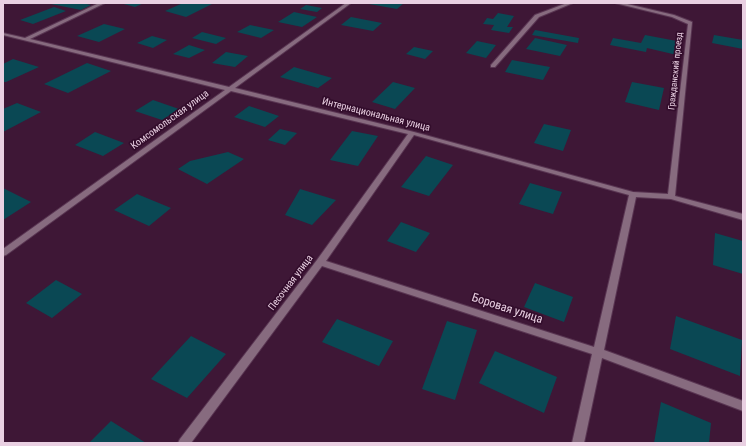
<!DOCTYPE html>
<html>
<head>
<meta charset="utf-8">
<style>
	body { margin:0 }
	#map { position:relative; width:746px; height:446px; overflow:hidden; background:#3e1736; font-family:"Roboto Condensed",sans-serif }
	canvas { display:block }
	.frame { position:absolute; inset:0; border:4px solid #e9d0e2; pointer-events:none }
</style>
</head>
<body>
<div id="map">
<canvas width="746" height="446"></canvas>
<div class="frame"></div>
</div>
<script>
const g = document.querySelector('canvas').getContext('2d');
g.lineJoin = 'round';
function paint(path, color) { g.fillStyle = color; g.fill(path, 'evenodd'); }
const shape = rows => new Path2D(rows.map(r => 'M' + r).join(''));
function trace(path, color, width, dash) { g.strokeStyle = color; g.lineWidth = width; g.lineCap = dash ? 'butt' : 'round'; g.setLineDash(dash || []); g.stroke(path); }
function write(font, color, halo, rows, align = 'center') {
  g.font = font + ' "Roboto Condensed",sans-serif'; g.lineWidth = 3.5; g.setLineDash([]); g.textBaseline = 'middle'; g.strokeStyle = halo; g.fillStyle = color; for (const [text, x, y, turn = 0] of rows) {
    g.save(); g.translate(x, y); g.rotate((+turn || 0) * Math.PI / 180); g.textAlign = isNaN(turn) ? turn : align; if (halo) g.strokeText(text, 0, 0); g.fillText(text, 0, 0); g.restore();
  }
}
paint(shape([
	[53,3,82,3,91,5,81,10,51,4],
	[120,3,144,3,135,7],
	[183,3,214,3,186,17,165,11],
	[371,3,404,3,397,9,369,4],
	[306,5,322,8,317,12,300,9],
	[54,7,66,11,33,24,20,20],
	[294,12,317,17,302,27,278,22],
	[498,13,514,16,507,27,513,27,509,33,491,30,494,25,483,24,487,18,493,19],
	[351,17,382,23,373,31,341,25],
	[104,24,125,29,99,42,77,36],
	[250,25,274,30,261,38,237,32],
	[535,30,579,38,578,43,532,35],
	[202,32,226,38,216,44,192,38],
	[645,35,682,42,677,55,647,48,646,52,610,45,613,38,641,43],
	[714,35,743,40,743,49,712,43],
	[152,36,167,40,153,48,137,43],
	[535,38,567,45,560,56,526,49],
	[477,41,496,45,486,58,466,53],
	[189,45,205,50,189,58,173,54],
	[414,47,433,51,425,59,406,54],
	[226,52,248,56,235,67,212,63],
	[13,59,39,67,6,82,3,82,3,64],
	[512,60,550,67,543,80,505,72],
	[87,63,111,71,68,93,44,84],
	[294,67,332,78,318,88,280,77],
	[393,82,415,88,395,109,372,102],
	[632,82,664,88,659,110,625,102],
	[153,100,179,109,162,120,135,111],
	[17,103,41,112,3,132,3,109],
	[249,106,279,116,265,127,234,117],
	[544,124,571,130,563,151,534,143],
	[280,129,297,133,285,145,268,140],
	[352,131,378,136,358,166,330,160],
	[95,132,124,143,103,156,75,145],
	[228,152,244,159,207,184,178,169,190,161],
	[426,156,453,165,429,196,401,187],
	[530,183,562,192,553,214,519,204],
	[3,188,31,202,3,220],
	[300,189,336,200,312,225,285,215],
	[137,194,171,208,149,226,114,210],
	[401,222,430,233,416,252,387,241],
	[715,233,743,241,743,274,713,265],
	[56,280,82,294,52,318,26,303],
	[535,283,573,297,564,322,524,307],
	[676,316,742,340,740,376,670,349],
	[337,319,393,341,379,366,322,342],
	[447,321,477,330,455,400,422,389],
	[191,336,226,354,187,398,151,379],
	[495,351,557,377,544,413,479,383],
	[661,402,711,423,709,443,654,443],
	[111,421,146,443,89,443]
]), '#0a4854');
const street = shape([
	[99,3,105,3,30,39,229,87,346,3,351,3,235,88,414,132,633,192,668,194,688,24,672,17,615,3,623,3,674,15,692,22,675,196,743,214,743,220,671,199,636,197,604,350,743,401,743,411,602,358,584,443,572,443,592,354,322,266,191,443,178,443,180,439,317,260,408,134,231,91,6,255,3,256,3,249,225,90,3,35,3,33,25,38,99,3],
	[414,135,629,195,594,347,326,261,414,135],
	[567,3,573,3,539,17,495,67,491,67,491,65,535,15,567,3]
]);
trace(street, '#593552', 2);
paint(street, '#876b7f');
write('9px', '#e9d0e2', '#330d2c', [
	["Гражданский проезд",676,71,-84]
]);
write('10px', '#e9d0e2', '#330d2c', [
	["Интернациональная улица",376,115,14],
	["Комсомольская улица",170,120,-36],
	["Песочная улица",291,283,-53]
]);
write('12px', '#e9d0e2', '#330d2c', [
	["Боровая улица",507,309,18]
]);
</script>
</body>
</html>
